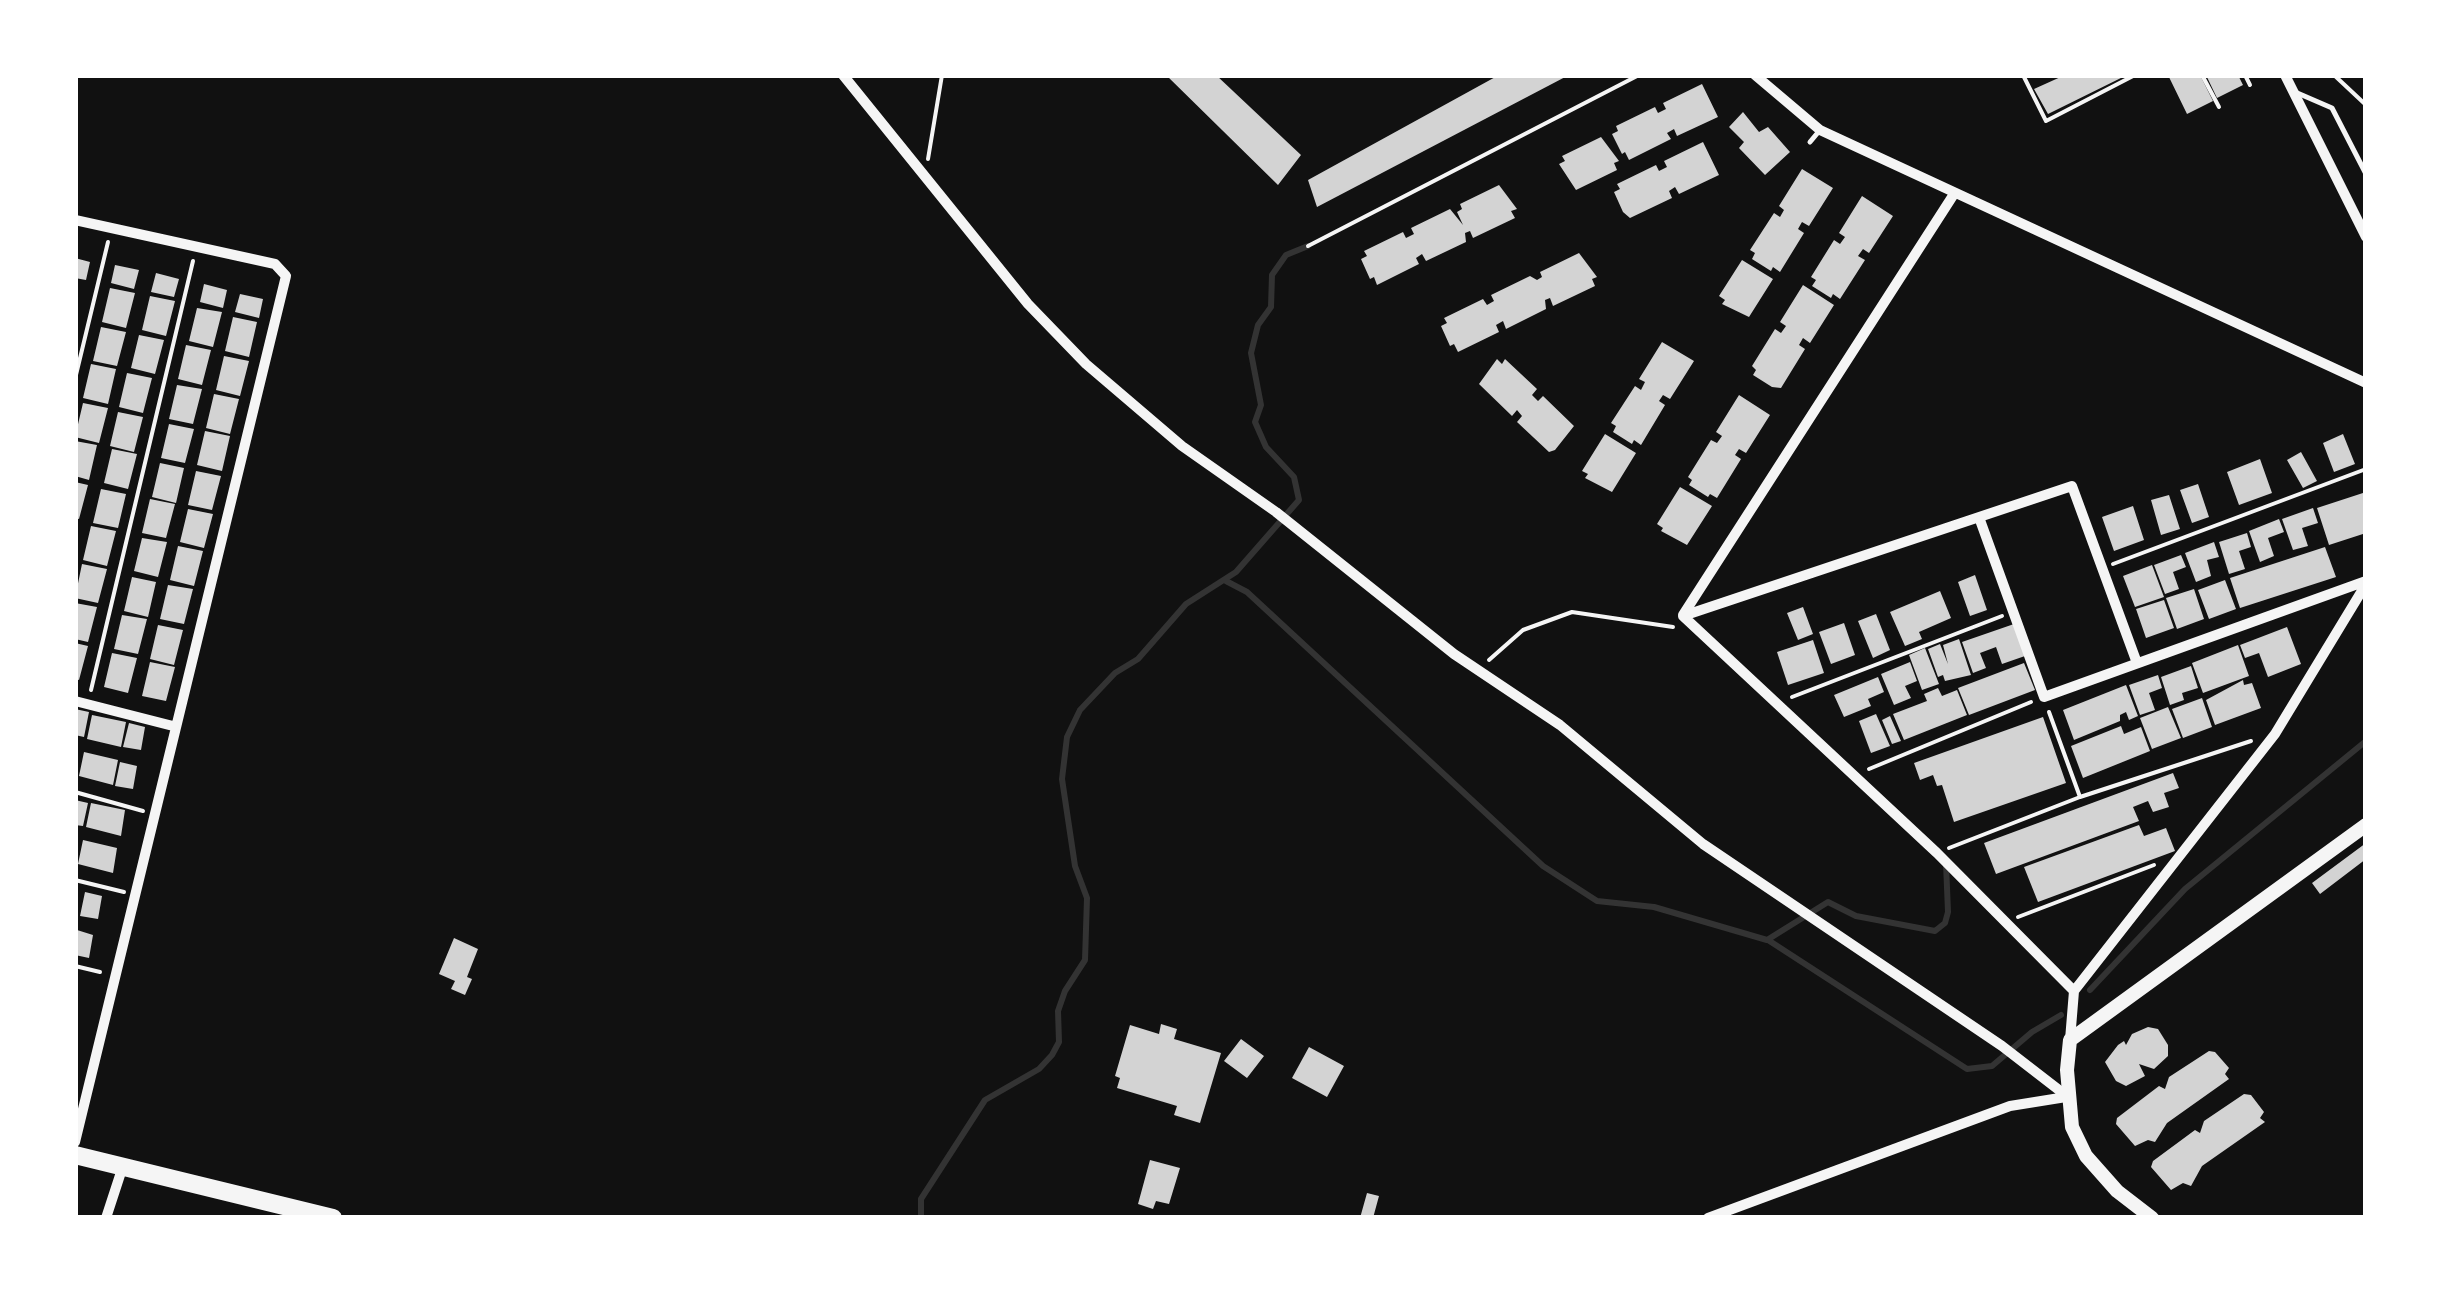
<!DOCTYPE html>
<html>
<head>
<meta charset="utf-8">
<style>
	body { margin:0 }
	#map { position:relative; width:2441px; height:1293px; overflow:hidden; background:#111; font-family:Manrope,sans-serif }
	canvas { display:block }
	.frame { position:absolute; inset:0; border:78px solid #fff; pointer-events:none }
</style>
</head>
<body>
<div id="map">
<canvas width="2441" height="1293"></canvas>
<div class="frame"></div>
</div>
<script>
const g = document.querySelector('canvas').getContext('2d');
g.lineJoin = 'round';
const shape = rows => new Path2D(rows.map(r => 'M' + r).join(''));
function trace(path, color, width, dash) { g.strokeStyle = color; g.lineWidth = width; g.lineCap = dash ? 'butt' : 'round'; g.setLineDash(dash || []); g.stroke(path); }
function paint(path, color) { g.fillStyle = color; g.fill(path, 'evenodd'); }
trace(shape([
	[1226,581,1247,592,1543,866,1597,901,1654,907,1767,940,1828,902,1856,916,1935,931,1945,923,1948,912,1946,863],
	[1768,940,1967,1069,1992,1066,2032,1032,2061,1015],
	[2090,990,2185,889,2366,741],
	[921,1218,921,1199,985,1100,1039,1069,1052,1055,1059,1042,1058,1011,1065,991,1085,960,1087,898,1075,866,1062,779,1067,737,1080,710,1115,673,1138,659,1186,604,1236,572,1299,500,1294,477,1266,447,1255,422,1261,405,1251,353,1258,325,1271,307,1272,275,1286,255,1308,246]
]), '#333', 6);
paint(shape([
	[1166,75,1216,75,1301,155,1278,185],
	[1499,75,1569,75,1317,207,1308,180],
	[2065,75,2127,75,2048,114,2034,89],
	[2168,75,2200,75,2213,101,2187,114],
	[2206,75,2238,75,2243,85,2217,98],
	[1702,84,1718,117,1677,136,1674,129,1667,133,1671,139,1629,160,1625,152,1622,154,1612,134,1618,131,1616,126,1655,107,1658,113,1666,109,1663,103],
	[1743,112,1759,132,1768,127,1790,152,1765,175,1739,148,1744,142,1729,127],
	[1601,137,1619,161,1614,163,1617,170,1576,190,1559,164,1565,161,1562,156],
	[1703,142,1719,175,1679,194,1675,187,1669,191,1672,198,1630,218,1623,212,1614,192,1620,189,1617,184,1656,165,1659,171,1667,167,1664,161],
	[1802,169,1833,188,1809,226,1802,222,1798,229,1804,233,1780,272,1773,267,1771,271,1752,259,1755,253,1750,250,1774,213,1780,217,1784,210,1779,206],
	[1499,185,1517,209,1511,211,1515,218,1473,238,1470,231,1465,233,1466,242,1426,261,1422,254,1416,258,1419,264,1377,285,1374,277,1370,279,1361,259,1367,256,1364,251,1403,232,1406,238,1414,234,1411,228,1450,209,1463,225,1457,212,1462,209,1460,204],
	[1862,196,1893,216,1869,253,1863,249,1858,256,1865,260,1840,299,1833,294,1831,298,1812,286,1816,280,1811,277,1834,240,1840,244,1845,237,1839,233],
	[1579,253,1597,277,1592,279,1595,286,1553,306,1550,298,1545,300,1546,309,1506,329,1503,321,1496,325,1499,332,1458,352,1454,344,1450,346,1441,326,1447,323,1444,318,1483,299,1487,305,1494,301,1491,295,1530,276,1537,280,1542,277,1540,272],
	[75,258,90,262,86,280,75,278],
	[1742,260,1773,279,1749,317,1722,304,1725,300,1719,296],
	[115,265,139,270,134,289,111,283],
	[156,273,179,279,174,297,151,292],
	[204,284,227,290,223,308,200,302],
	[1803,285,1834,305,1810,343,1803,338,1799,345,1805,349,1781,388,1772,387,1753,375,1756,370,1752,366,1775,329,1781,333,1786,326,1780,322],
	[110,288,135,293,126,328,102,322],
	[240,294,263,299,259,318,235,312],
	[150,296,175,301,166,336,142,330],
	[197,308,222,312,213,347,189,341],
	[233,317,257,322,249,357,225,351],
	[101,327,126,332,117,366,93,361],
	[139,335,164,340,155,374,131,368],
	[1662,342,1694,361,1670,399,1663,395,1659,401,1665,405,1641,445,1634,440,1632,444,1613,432,1616,426,1611,423,1635,386,1641,390,1645,382,1639,379],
	[186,345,211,350,202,385,178,379],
	[224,356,249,361,240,396,216,390],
	[1497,359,1502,364,1505,359,1537,389,1532,395,1538,401,1543,396,1574,426,1555,450,1549,452,1517,422,1522,416,1517,410,1512,416,1479,384],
	[91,364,116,369,108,404,83,398],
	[127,373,152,378,143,413,119,407],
	[177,385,202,389,193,424,169,419],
	[214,394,239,399,230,434,206,428],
	[1739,395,1770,415,1746,453,1739,449,1735,455,1741,459,1717,498,1710,494,1708,497,1689,485,1692,480,1688,477,1711,440,1717,443,1722,436,1716,432],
	[83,403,108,408,99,443,75,437],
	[118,412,143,417,134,452,110,446],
	[169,424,194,429,185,463,161,458],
	[205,431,230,436,222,471,197,465],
	[1605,434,1636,453,1612,492,1585,478,1588,474,1582,471],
	[2343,434,2355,464,2334,472,2323,443],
	[75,441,97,445,89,480,75,476],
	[112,449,137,454,128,489,104,483],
	[2301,452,2317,481,2303,488,2287,460],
	[2260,459,2272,493,2239,505,2227,472],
	[160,463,184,468,176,503,152,497],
	[196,471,221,476,212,510,188,505],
	[75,482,88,485,79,519,75,518],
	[2198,484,2209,517,2192,523,2180,490],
	[1680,487,1712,506,1687,545,1661,531,1663,528,1657,524],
	[101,489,126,494,118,528,93,523],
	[2366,492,2366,533,2329,545,2317,508],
	[2169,495,2180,529,2161,535,2151,500],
	[150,499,175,504,166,538,142,533],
	[2133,506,2144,540,2114,551,2102,517],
	[2313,508,2318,523,2302,528,2308,546,2293,550,2282,519],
	[188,509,213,514,204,548,180,542],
	[2279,519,2284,532,2268,538,2274,556,2260,562,2249,531],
	[91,526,116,531,107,566,83,560],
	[2247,533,2251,547,2239,551,2245,569,2229,574,2219,542],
	[142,538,167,542,158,577,134,571],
	[2214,542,2219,557,2207,560,2211,576,2196,582,2185,553],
	[178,546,203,551,194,586,170,580],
	[2325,547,2336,577,2240,608,2230,578],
	[2181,555,2186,567,2173,572,2179,589,2165,594,2154,565],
	[82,564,107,569,98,603,75,598],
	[2152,565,2164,597,2135,607,2123,576],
	[1975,575,1987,610,1970,616,1958,582],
	[132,577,156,582,148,617,124,611],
	[2225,580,2236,609,2209,619,2198,590],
	[168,585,193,589,184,624,160,619],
	[2194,589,2204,619,2177,629,2166,598],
	[1940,591,1951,618,1919,632,1922,639,1905,646,1890,612],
	[2164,600,2174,628,2146,638,2136,609],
	[75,603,97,607,88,642,75,639],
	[1803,607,1813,634,1798,640,1787,613],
	[1876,614,1890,650,1873,658,1858,621],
	[122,615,147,619,138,654,114,649],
	[1844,623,1855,655,1831,664,1819,632],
	[2014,624,2025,656,2002,664,1996,647,1980,653,1986,668,1973,673,1962,642],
	[158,625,183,630,174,665,150,659],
	[2287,627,2301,664,2268,677,2259,653,2245,658,2240,645],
	[1959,639,1971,675,1945,681,1943,675,1938,677,1928,649,1940,644,1948,664,1943,645],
	[1813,640,1824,673,1788,685,1777,652],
	[75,643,88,646,79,680,75,679],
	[2238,645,2249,676,2203,693,2192,663],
	[1925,648,1939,684,1922,690,1909,655],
	[112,653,137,658,128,693,104,687],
	[150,662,175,667,166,701,142,696],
	[1910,662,1917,681,1905,686,1911,698,1894,705,1881,674],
	[2024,663,2035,690,1969,715,1958,688],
	[2191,666,2198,688,2182,693,2184,700,2170,705,2161,677],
	[2158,675,2162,688,2149,693,2155,710,2140,715,2129,685],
	[1878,677,1884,692,1868,699,1871,706,1844,717,1834,695],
	[2243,680,2244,685,2252,683,2261,708,2215,725,2206,700],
	[2126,685,2138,716,2129,720,2126,712,2120,715,2120,721,2074,740,2063,710],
	[1938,688,1942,696,1957,690,1967,715,1904,740,1893,714,1927,701,1924,694],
	[2202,698,2212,727,2183,738,2172,709],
	[2168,707,2181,738,2152,749,2140,718],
	[75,709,89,712,84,737,75,735],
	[1876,714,1890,746,1871,753,1859,721],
	[92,715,126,722,121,747,87,739],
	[1890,716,1901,741,1892,744,1882,720],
	[2043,717,2066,783,1954,822,1942,785,1937,786,1933,775,1920,780,1914,763],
	[129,723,145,727,141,750,123,747],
	[2121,726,2124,734,2141,727,2150,751,2083,778,2071,746],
	[84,752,118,760,113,785,79,776],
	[120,762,137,766,133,789,115,786],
	[2173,773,2179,788,2164,793,2169,807,2153,812,2148,801,2133,807,2139,821,1996,874,1984,843],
	[75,800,88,803,83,826,75,825],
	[91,803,125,810,121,836,86,827],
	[2139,825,2144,836,2166,828,2175,851,2038,902,2024,867],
	[83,840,117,848,113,873,78,864],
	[2366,843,2366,859,2320,894,2312,883],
	[85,892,102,896,98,919,80,916],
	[77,930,93,935,89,958,75,955],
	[454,938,478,949,467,977,472,979,465,995,451,989,455,981,439,974],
	[1161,1024,1177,1029,1174,1039,1221,1053,1200,1123,1174,1115,1177,1106,1117,1088,1120,1078,1115,1076,1130,1025,1159,1034],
	[2148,1027,2158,1029,2168,1045,2168,1056,2154,1069,2139,1064,2145,1076,2126,1086,2116,1081,2105,1062,2118,1045,2124,1041,2126,1045,2132,1034],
	[1241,1039,1264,1056,1247,1078,1224,1061],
	[1309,1047,1344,1066,1327,1097,1292,1078],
	[2209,1051,2215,1052,2229,1068,2225,1074,2229,1079,2167,1123,2155,1142,2148,1140,2135,1146,2116,1124,2117,1118,2159,1086,2165,1089,2169,1077],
	[2244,1094,2251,1095,2264,1112,2260,1118,2265,1122,2202,1166,2191,1186,2183,1183,2171,1190,2151,1167,2153,1161,2195,1130,2200,1133,2204,1121],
	[1150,1160,1180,1168,1169,1204,1156,1201,1153,1209,1138,1204],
	[1367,1193,1379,1196,1373,1218,1360,1218]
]), '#d3d3d3');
trace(shape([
	[2023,75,2046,121,2135,75],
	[2202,75,2219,107],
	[2245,75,2250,85],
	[2334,75,2366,105],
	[928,159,942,75],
	[1308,246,1639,75],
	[75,379,108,242],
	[2113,564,2366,469],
	[1489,660,1523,630,1572,612,1673,627],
	[91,690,193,261],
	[1792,697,2002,616],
	[2049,712,2080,797],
	[1869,769,2031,702],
	[75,792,143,811],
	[1949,848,2080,797,2251,741],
	[75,880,124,892],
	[2018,917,2154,865],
	[75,966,100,972]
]), '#f5f5f5', 4);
trace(shape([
	[2295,92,2332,108,2366,174],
	[1810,142,1820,130]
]), '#f5f5f5', 5);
trace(shape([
	[843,75,1028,304,1086,364,1182,446,1276,512,1454,654,1560,725,1703,844,2002,1046,2068,1097],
	[1755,75,1820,130,2366,383],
	[2285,75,2366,237],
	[75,220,275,264,286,276,75,1142],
	[1980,520,2044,697,2366,581],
	[1683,615,1954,194],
	[1683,616,2072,486,2137,663],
	[1683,616,1937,853,2074,991],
	[75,701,173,726],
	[2070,1040,2074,991,2275,734,2366,584],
	[106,1218,123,1166],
	[1708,1218,2010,1106,2066,1097]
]), '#f5f5f5', 10);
trace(shape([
	[2152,1218,2117,1191,2086,1156,2072,1127,2067,1070,2070,1040,2366,825]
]), '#f5f5f5', 14);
trace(shape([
	[75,1155,333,1218]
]), '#f5f5f5', 18);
</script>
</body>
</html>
